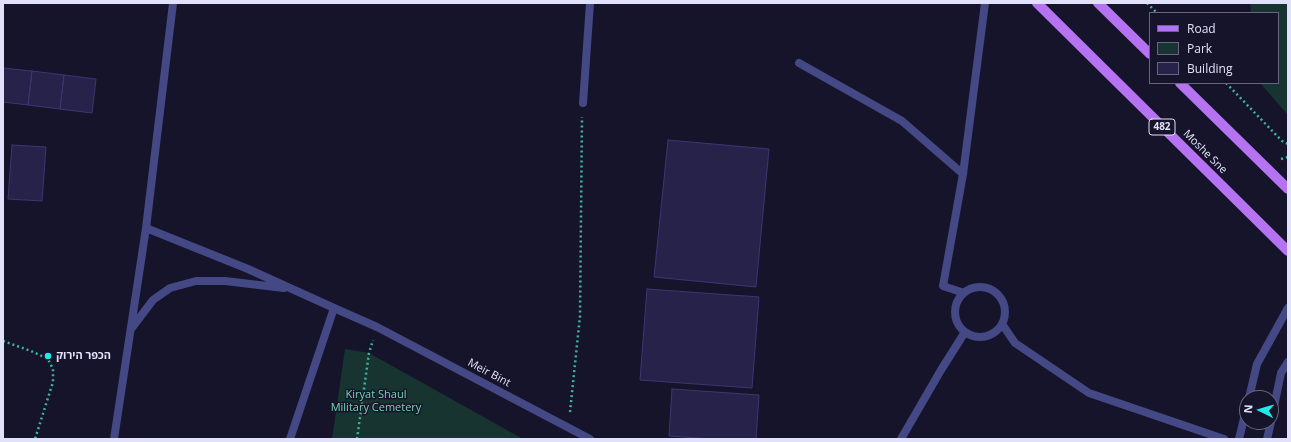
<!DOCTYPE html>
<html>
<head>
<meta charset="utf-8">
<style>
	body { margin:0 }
	#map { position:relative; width:1291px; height:442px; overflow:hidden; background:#16142a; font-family:"Open Sans",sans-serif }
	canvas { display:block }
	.frame { position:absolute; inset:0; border:4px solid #e1e1fc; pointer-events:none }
	.legend { position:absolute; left:1149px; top:12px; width:130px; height:72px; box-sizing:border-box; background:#16142a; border:1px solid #67667e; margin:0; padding:5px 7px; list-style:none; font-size:12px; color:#e1e1fc }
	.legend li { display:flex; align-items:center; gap:8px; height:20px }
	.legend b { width:20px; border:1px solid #67667e }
	.north { position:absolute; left:1239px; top:390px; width:40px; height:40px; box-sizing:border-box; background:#16142a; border:1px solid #67667e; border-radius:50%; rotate:275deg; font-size:11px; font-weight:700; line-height:16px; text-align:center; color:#e1e1fc }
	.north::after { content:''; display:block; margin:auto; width:14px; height:18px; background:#20e9e8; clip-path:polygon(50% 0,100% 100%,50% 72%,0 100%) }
</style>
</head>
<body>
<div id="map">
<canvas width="1291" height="442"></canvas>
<div class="frame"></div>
<ul class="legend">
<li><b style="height:5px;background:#b572f1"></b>Road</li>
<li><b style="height:11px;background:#183430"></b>Park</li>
<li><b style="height:11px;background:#26224a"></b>Building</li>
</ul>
<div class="north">N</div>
</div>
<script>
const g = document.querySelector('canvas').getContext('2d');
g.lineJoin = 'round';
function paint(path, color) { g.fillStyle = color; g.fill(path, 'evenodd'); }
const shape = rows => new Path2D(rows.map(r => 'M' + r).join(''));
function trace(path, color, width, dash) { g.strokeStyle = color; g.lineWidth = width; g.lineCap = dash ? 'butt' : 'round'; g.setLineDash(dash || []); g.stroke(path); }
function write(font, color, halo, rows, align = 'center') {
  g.font = font + ' "Open Sans","Noto Sans Hebrew",sans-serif'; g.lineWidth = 3; g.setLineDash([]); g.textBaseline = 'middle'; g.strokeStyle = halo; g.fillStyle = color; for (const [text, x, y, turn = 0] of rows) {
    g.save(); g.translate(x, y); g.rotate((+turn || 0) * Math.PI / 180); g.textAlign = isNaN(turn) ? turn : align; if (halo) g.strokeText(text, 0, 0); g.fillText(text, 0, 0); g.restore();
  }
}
paint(shape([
	[1250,3,1288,3,1288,115,1260,83,1278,83,1278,13,1251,13],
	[345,349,369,353,523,439,332,439]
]), '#183430');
const building = shape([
	[3,68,32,71,28,105,3,102,3,68],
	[32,71,64,75,60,109,28,105,32,71],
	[64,75,96,79,92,113,60,109,64,75],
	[668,140,769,149,756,287,654,277,668,140],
	[12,145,46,147,42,201,8,199,12,145],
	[647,289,759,297,752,388,640,380,647,289],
	[672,389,759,395,756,439,712,439,669,436,672,389]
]);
paint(building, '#26224a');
trace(building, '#3c3673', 1);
trace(shape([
	[1147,3,1157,13],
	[1226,83,1282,141,1288,144],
	[1281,159,1288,157],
	[3,341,31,351,48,359,53,369,53,382,35,439],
	[570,412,580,316,582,117],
	[357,439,369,353,373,340]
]), '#3eb3a0', 2.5, [2, 3]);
trace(shape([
	[799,63,902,121,963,174],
	[583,103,590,3],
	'955 312a25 25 0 1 1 50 0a25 25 0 1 1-50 0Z',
	[964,293,943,286,963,174,985,3],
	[1002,324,1015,343,1089,393,1224,439],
	[290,439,334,308],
	[901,439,941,370,965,332]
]), '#444885', 8);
trace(shape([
	[146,228,248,269,334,308,377,327,590,439],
	[131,329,153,300,170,288,196,281,225,281,284,288],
	[1249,398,1257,364,1288,308],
	[1271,421,1281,373,1288,362],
	[114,439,146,228,173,3],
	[1239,439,1247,406],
	[1267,439,1271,422]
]), '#444885', 8);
trace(shape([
	[1037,3,1288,251],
	[1098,3,1150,54],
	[1180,83,1288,189]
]), '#b572f1', 10);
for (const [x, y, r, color] of [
	[48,356,4,"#20e9e8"]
]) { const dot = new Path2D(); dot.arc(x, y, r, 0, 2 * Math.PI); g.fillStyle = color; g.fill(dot); trace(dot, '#16142a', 1.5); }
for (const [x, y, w] of [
	[1162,127,26]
]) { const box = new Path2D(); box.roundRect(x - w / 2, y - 8, w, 16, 3); g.fillStyle = '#16142a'; g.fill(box); trace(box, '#e1e1fc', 1); }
write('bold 10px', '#e1e1fc', null, [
	["482",1162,127]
]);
write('11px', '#e1e1fc', '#16142a', [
	["Moshe Sne",1205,152,45],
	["Meir Bint",489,373,28]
]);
write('bold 11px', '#e1e1fc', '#16142a', [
	["הכפר הירוק",56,356]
], 'left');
write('11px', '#72d7b3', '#16142a', [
	["Kiryat Shaul",376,395],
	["Military Cemetery",376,408]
]);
</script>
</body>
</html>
